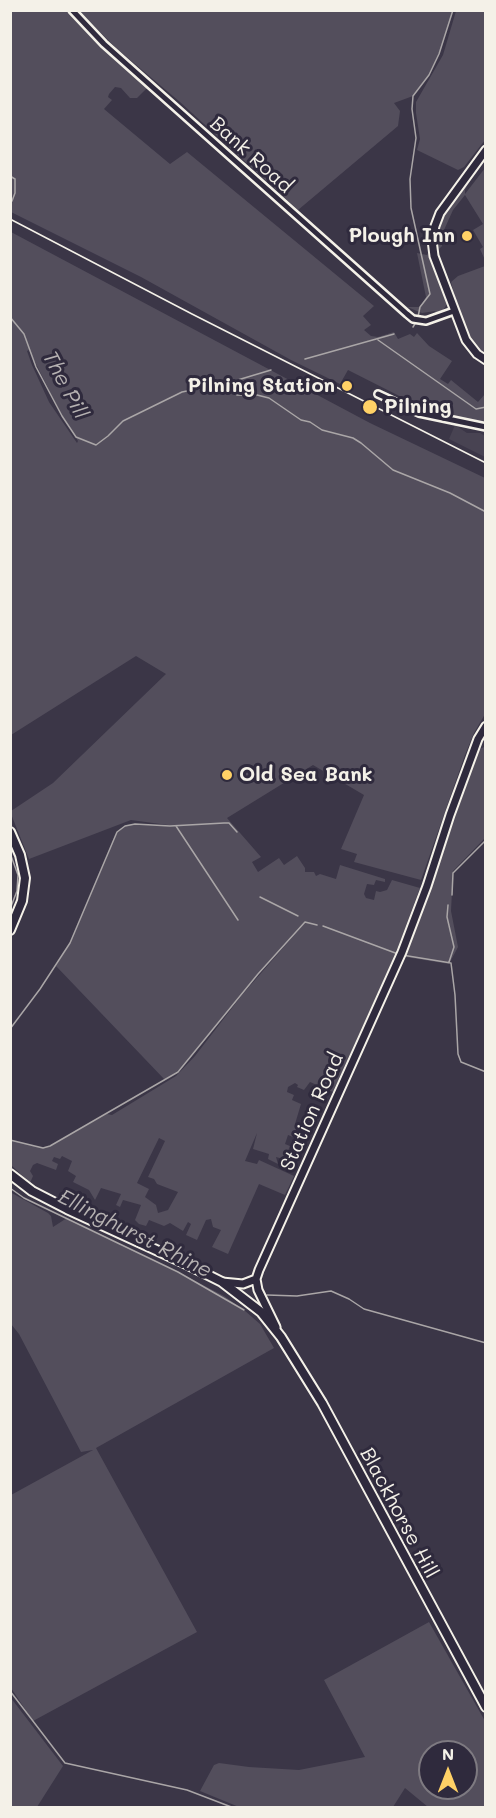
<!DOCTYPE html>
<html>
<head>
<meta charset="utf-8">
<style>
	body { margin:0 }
	#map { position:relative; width:496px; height:1818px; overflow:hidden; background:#3b3647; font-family:Mali,sans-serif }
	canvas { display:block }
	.frame { position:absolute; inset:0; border:12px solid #f4f1e8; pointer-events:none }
	.north { position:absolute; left:418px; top:1740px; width:60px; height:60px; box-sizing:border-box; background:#2f2a3d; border:2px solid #7e7a81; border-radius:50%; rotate:0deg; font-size:16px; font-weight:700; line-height:24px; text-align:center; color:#f4f1e8 }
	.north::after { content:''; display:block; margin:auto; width:21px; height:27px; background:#ffd166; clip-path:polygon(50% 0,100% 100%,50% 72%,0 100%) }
</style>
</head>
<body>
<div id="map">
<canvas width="496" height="1818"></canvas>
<div class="frame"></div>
<div class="north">N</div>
</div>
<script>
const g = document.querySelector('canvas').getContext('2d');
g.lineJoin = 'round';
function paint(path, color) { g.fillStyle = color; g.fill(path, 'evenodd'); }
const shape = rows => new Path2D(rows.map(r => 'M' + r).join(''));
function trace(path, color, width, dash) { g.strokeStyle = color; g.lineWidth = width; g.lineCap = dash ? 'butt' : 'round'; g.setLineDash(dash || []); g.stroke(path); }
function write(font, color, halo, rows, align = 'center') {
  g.font = font + ' Mali,sans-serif'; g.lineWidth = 6; g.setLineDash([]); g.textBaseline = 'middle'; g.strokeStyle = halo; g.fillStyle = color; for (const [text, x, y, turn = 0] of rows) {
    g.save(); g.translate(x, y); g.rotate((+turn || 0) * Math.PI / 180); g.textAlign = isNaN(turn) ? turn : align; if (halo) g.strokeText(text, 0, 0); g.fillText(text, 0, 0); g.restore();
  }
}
paint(shape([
	[455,425,467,433,480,433,485,436,485,457,449,439]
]), '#484352');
paint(shape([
	[10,11,68,11,99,44,147,88,137,98,130,98,121,88,115,87,109,94,108,97,112,100,104,109,170,164,187,152,374,306,363,316,371,325,364,330,371,336,378,337,394,332,398,339,410,334,414,337,417,333,429,346,452,361,440,379,448,384,451,380,478,402,485,394,485,424,423,408,348,370,340,384,291,360,141,277,11,212],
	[79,11,453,11,439,54,429,75,413,96,394,103,400,111,398,126,298,210,180,102,116,48],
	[456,11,486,11,485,140,464,167,458,170,417,150,420,139,416,113,416,102,443,55],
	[478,164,465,190,465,194,485,168,485,260,480,249,483,247,473,230,483,224,465,195,453,210,444,230,442,246,439,249,435,246,435,226],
	[11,232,370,423,485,478,485,714,474,733,465,755,421,880,354,862,357,854,341,849,364,795,313,765,227,818,261,857,252,862,258,872,279,858,284,865,297,856,305,868,305,872,314,872,316,876,320,874,336,879,340,865,385,879,385,882,376,880,374,885,367,884,364,894,366,898,374,900,376,891,380,892,387,890,392,880,420,888,395,955,333,1092,310,1082,304,1090,297,1087,298,1085,295,1083,288,1087,287,1092,294,1095,292,1100,301,1104,295,1124,297,1127,293,1137,288,1135,285,1144,290,1146,285,1158,283,1159,276,1157,278,1164,268,1159,269,1154,253,1149,257,1133,245,1161,257,1164,259,1160,294,1176,285,1195,259,1184,228,1254,212,1247,221,1230,213,1227,211,1219,206,1220,197,1240,186,1235,191,1224,188,1222,183,1231,170,1223,164,1226,149,1220,146,1226,139,1224,135,1220,141,1205,123,1200,120,1207,116,1205,121,1194,101,1188,95,1200,89,1190,73,1182,76,1176,68,1171,72,1161,62,1156,60,1159,54,1157,52,1161,58,1164,56,1170,37,1163,33,1165,30,1171,33,1176,30,1183,11,1165,11,1140,43,1148,50,1146,107,1114,112,1115,176,1076,195,1056,242,995,303,925,258,974,183,1067,165,1080,56,966,70,943,117,832,125,826,135,824,175,826,131,820,29,859,11,814,11,811,53,783,166,674,136,656,11,735],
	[29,350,62,416,78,441,77,443,49,402,32,365,27,351],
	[159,1138,165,1141,148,1177,154,1179,157,1184,178,1192,168,1210,158,1213,156,1205,145,1197,149,1189,137,1183],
	[417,253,427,255,428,253,435,268,447,304,442,312,437,314,435,311,422,313,407,307,420,307,426,297],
	[485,266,485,355,477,348,467,334,459,315,451,282,458,276],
	[484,747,486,748,485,838,453,871,451,911,458,947,449,964,406,957,476,758,480,749],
	[10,1192,48,1213,51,1216,53,1227,67,1218,178,1272,224,1296,244,1310,260,1324,274,1348,96,1448,197,1632,33,1721,11,1688,11,1495,93,1450,81,1452,19,1334,11,1324],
	[429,1622,485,1721,485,1807,428,1807,405,1788,393,1807,239,1807,200,1791,214,1765,219,1763,249,1767,299,1770,365,1757,324,1680],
	[430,1752,466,1752,466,1788,430,1788],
	[11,1698,63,1766,37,1807,11,1807]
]), '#534e5c');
trace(shape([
	[10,176,15,179,15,193,12,201],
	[10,317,24,334,36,367,62,416,76,437,96,445,108,436,123,421,182,392,231,382,271,370],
	[418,317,420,307,430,294,411,208,410,179,416,138,412,109,413,96,429,75,439,54,453,10],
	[413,327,416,322],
	[378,340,476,409,486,407],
	[305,359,394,334],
	[231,382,231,389,237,395,257,395,269,398,301,420,310,422,322,430,353,438,361,443,393,470,450,493,486,512],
	[176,826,238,920],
	[10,853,18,875,17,891,10,909],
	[452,895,453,873,486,840],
	[260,897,298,916],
	[448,905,447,917,454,947,449,962],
	[323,926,398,954],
	[402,955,451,963,455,995,458,1054,461,1062,486,1072],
	[10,1029,40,989,70,943,117,832,125,826,135,824,170,826,224,823,229,823,237,832],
	[10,1140,43,1148,50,1146,178,1072,258,974,305,922,317,925],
	[10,1188,24,1198,178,1272,244,1310],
	[267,1295,297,1296,331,1291,349,1299,364,1309,486,1343],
	[10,1691,65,1763,187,1790,234,1808]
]), '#aaa6a7', 1.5);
const minor = shape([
	[72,10,104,44,407,314,413,319,426,321,454,311],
	[378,394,419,413,486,427]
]);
const tertiary = shape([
	[486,150,440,213,435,226,432,240,434,256,466,340,477,354,486,360],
	[222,1282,243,1284,256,1279],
	[276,1327,258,1290,256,1279,259,1270,402,952,427,886,450,815,478,739,486,726]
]);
const secondary = shape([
	[10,832,20,855,25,878,22,901,10,930],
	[10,1174,32,1191,67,1209,180,1261,222,1282,261,1312,281,1337,322,1403,486,1707]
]);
trace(minor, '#f4f1e8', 10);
trace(tertiary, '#f4f1e8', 11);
trace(secondary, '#f4f1e8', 12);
trace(minor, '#2f2a3d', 5);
trace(tertiary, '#2f2a3d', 7);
trace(secondary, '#2f2a3d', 8);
trace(shape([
	[10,219,192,314,486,463]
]), '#f4f1e8', 1.5);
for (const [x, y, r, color] of [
	[467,236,6,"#ffd166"],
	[347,386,6,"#ffd166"],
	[370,407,8,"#ffd166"],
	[227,775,6,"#ffd166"]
]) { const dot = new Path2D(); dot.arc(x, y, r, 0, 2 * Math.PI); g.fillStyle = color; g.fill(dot); trace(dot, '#2f2a3d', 2); }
write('20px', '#f4f1e8', '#2f2a3d', [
	["Bank Road",251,155,42],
	["Station Road",312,1112,-66],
	["Blackhorse Hill",399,1513,62]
]);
write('bold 20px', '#f4f1e8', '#2f2a3d', [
	["Plough Inn",455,236],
	["Pilning Station",335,386],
	["Pilning",384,407,"left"],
	["Old Sea Bank",239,775,"left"]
], 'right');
write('italic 21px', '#b6b2b2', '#2f2a3d', [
	["The Pill",65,385,62],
	["Ellinghurst Rhine",135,1234,27]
]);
</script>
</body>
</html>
